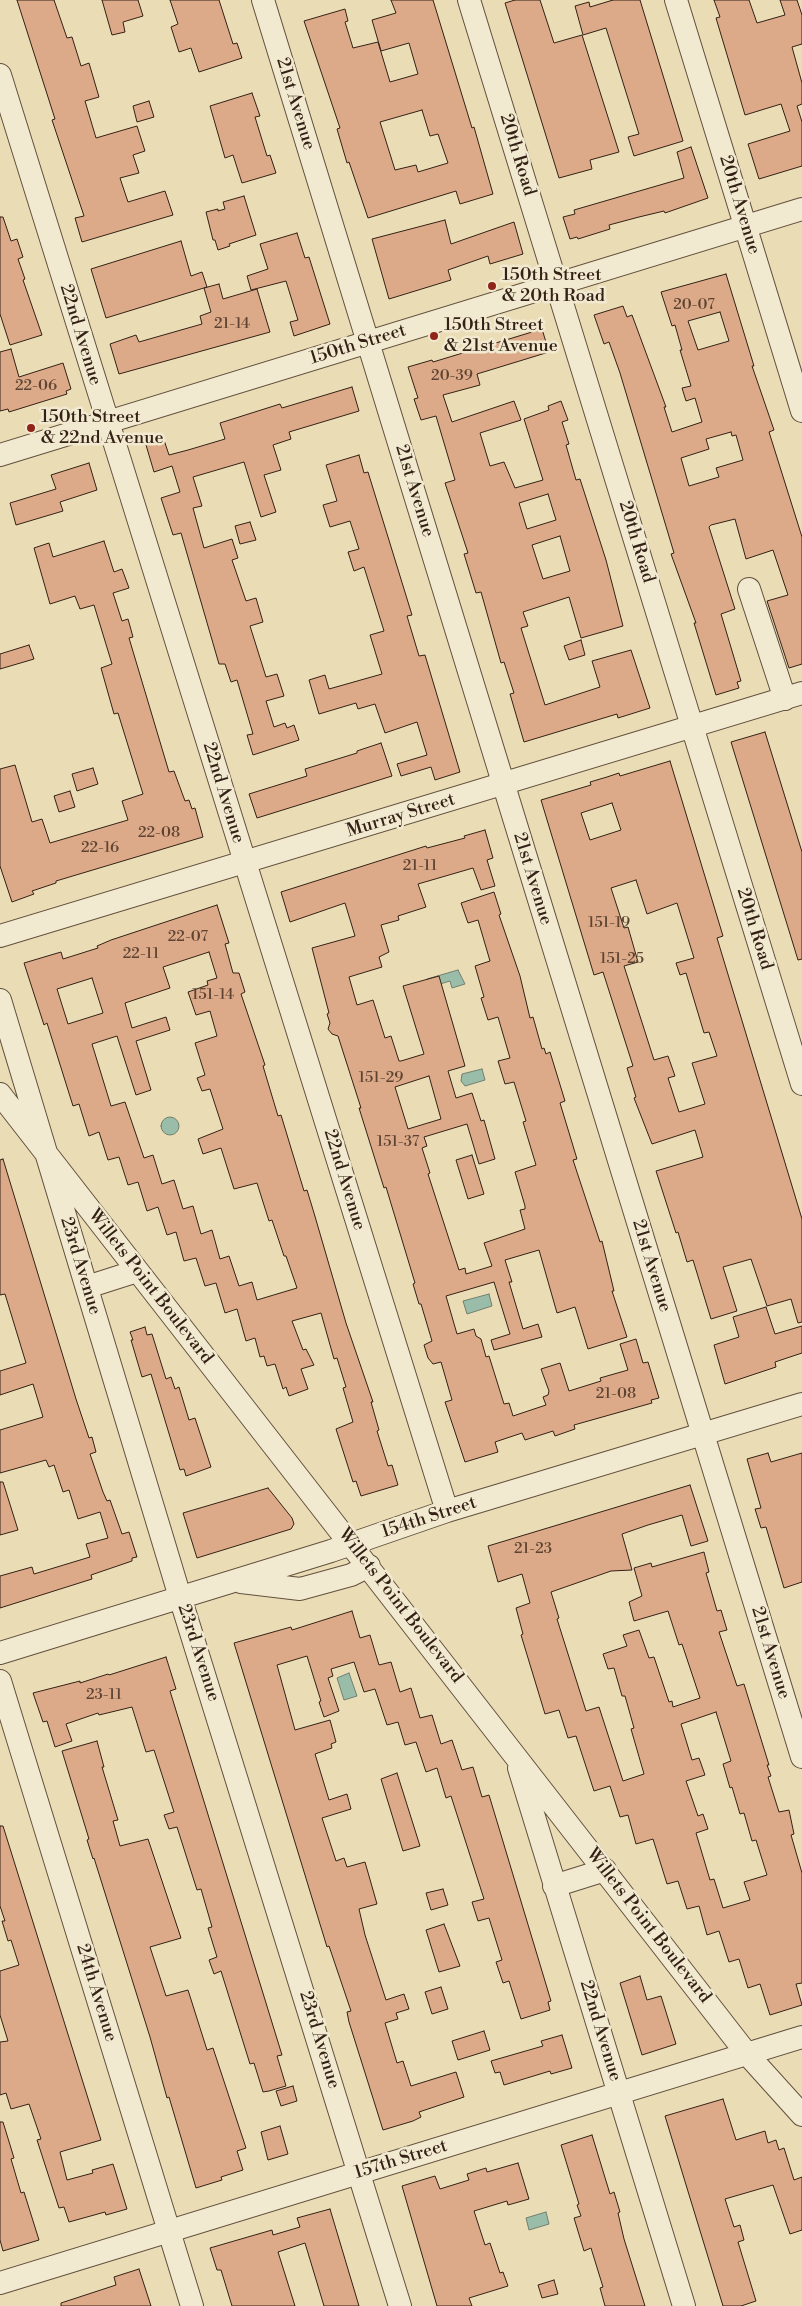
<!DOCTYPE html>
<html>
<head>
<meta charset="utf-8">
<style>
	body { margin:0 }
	canvas { display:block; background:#eaddb6 }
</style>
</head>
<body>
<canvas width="802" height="2306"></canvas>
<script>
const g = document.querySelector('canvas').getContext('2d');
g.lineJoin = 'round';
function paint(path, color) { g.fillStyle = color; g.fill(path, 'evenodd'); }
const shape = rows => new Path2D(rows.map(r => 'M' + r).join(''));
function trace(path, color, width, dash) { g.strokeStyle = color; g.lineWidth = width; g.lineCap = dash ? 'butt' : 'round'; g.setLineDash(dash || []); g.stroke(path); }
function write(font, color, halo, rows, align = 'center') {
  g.font = font + ' "Libre Bodoni",serif'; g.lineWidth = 5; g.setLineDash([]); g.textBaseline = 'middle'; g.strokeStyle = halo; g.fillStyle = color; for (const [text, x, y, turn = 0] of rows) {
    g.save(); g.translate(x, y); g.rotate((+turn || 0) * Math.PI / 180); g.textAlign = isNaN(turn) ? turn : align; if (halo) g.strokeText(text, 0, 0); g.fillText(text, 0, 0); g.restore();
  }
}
const water = shape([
	[458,970,465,984,452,988,450,981,430,987,427,979,458,970],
	[482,1069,485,1080,465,1086,461,1081,462,1074,482,1069],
	'161 1126a9 9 0 1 1 18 0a9 9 0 1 1-18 0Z',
	[489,1294,492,1306,467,1314,463,1301,489,1294],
	[349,1673,357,1696,344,1700,337,1678,349,1673],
	[546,2212,549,2224,529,2230,526,2218,546,2212]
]);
paint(water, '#99bda9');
trace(water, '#717f6e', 1);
const building = shape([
	[17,0,54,0,67,38,72,37,81,66,89,63,99,97,85,101,96,138,137,126,145,151,133,155,139,173,120,178,128,202,165,191,173,215,82,242,75,218,84,216,52,120,55,119,17,0],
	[102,0,138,0,143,16,123,22,125,32,112,35,102,0],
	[170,0,219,0,233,44,237,43,242,58,199,72,191,48,179,52,171,27,178,24,170,0],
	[391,0,433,0,472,128,474,127,493,194,460,204,456,191,368,218,349,162,347,163,337,129,340,128,304,21,345,9,348,21,345,22,353,48,378,42,390,82,418,74,409,43,381,51,372,20,396,13,391,0],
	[422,110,430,136,438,134,448,163,418,172,416,165,395,170,380,122,422,110],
	[515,0,540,0,554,43,582,35,619,152,590,160,592,169,559,178,505,3,515,0],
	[613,0,640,0,683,141,634,156,628,137,639,134,606,28,583,35,575,6,589,2,590,7,613,0],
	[714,0,749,0,757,23,785,15,780,0,797,0,802,15,802,44,792,47,802,83,802,104,797,106,802,122,802,166,759,179,748,144,790,131,781,104,745,115,716,18,720,17,714,0],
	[252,93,260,116,255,117,267,156,270,155,276,173,242,183,233,155,225,158,210,106,252,93],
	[149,101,154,117,137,122,133,106,149,101],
	[691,147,708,198,665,213,664,211,639,217,609,225,610,229,578,239,577,237,570,239,563,217,575,214,574,210,684,178,677,152,691,147],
	[244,196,256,235,229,244,230,246,218,250,215,240,213,240,206,212,218,209,218,211,225,209,223,202,244,196],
	[0,217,3,217,11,241,17,239,23,257,18,259,25,279,23,280,42,335,10,345,0,314,0,217],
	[445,220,451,244,514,222,523,254,490,264,488,256,448,270,451,280,389,299,372,239,445,220],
	[297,233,305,258,309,257,330,324,294,336,290,322,298,320,286,281,251,290,247,276,268,269,260,244,297,233],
	[181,241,191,276,202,272,207,287,106,318,91,269,181,241],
	[726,274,754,366,752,366,774,430,769,432,802,537,802,664,789,668,767,601,788,595,773,550,746,559,735,519,711,525,709,527,735,609,721,614,741,681,737,682,739,688,716,695,694,623,696,623,671,554,674,553,620,373,609,342,604,344,594,315,623,306,627,317,632,315,666,407,664,407,672,432,702,422,695,398,686,401,682,388,691,386,680,350,682,350,675,325,672,326,661,292,726,274],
	[720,312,729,341,698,350,688,321,720,312],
	[731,432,732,436,736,435,743,460,716,468,719,477,689,486,681,458,709,449,706,439,731,432],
	[219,284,223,299,257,289,270,332,119,374,110,344,136,335,139,342,202,324,200,316,211,312,204,288,219,284],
	[542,329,549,352,477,374,480,385,443,395,452,422,514,401,521,420,480,433,490,466,504,462,515,488,543,480,524,419,549,410,548,406,561,401,568,420,562,422,569,444,566,445,576,480,580,479,606,560,623,626,581,638,569,597,523,612,528,626,521,628,545,705,600,687,592,661,631,650,650,708,618,718,617,714,524,742,510,694,514,693,504,662,501,663,481,592,476,593,464,554,468,553,445,483,455,480,436,416,421,420,414,399,418,398,408,367,432,360,433,362,542,329],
	[548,494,556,520,527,529,519,503,548,494],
	[560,536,570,571,543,579,532,545,560,536],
	[11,349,19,377,63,363,71,389,66,391,67,394,9,412,8,409,0,411,0,352,11,349],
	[352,387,359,411,289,432,291,439,273,445,281,470,264,475,276,512,261,517,244,462,193,477,202,506,193,508,204,548,232,539,238,558,232,560,246,601,256,598,263,622,250,626,266,677,277,674,284,696,266,701,274,727,285,723,287,728,294,725,299,740,253,755,247,735,253,734,237,680,231,682,225,664,219,664,181,533,173,535,161,498,180,492,172,466,154,472,146,445,164,440,169,455,188,450,225,439,220,423,280,404,282,408,352,387],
	[359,455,364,473,368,472,412,615,407,616,419,656,425,655,460,772,435,780,431,767,401,776,397,764,427,755,417,722,385,733,375,704,358,709,356,703,319,714,309,680,325,675,329,689,382,674,370,635,384,631,364,567,354,571,348,552,359,549,350,521,330,527,323,505,337,501,326,465,359,455],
	[89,463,97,490,60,502,63,511,16,525,10,503,56,489,51,475,89,463],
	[250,522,256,540,240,544,235,526,250,522],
	[104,541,114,572,122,569,129,588,113,593,122,621,128,619,133,637,129,638,169,772,174,771,185,801,189,800,192,809,195,808,203,837,56,881,56,883,32,891,34,894,12,902,0,866,0,769,15,765,32,822,42,819,50,843,128,820,122,801,143,794,118,713,114,714,101,668,112,664,94,605,80,609,75,596,50,604,34,548,49,543,53,557,104,541],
	[581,640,585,655,569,660,564,646,581,640],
	[29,645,34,659,0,669,0,654,29,645],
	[765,732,802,852,802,959,798,960,731,742,765,732],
	[381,743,392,776,257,818,249,794,307,776,305,769,357,753,357,751,381,743],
	[670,761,723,936,717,938,802,1219,802,1322,798,1323,791,1299,767,1306,751,1259,723,1267,737,1311,711,1319,693,1260,687,1262,678,1232,676,1233,656,1171,703,1157,695,1130,652,1144,634,1098,636,1097,627,1068,633,1066,603,972,594,975,541,800,591,785,590,782,607,777,619,773,620,776,670,761],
	[612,803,621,830,590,840,581,813,612,803],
	[636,880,647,914,677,903,694,958,676,963,680,975,686,973,704,1033,709,1032,717,1056,692,1063,705,1104,679,1112,668,1078,675,1076,668,1056,654,1060,624,966,638,962,628,927,624,928,611,888,636,880],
	[93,768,98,784,77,791,72,774,93,768],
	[70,791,75,807,59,812,54,796,70,791],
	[485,830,493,858,487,860,495,886,481,890,473,868,418,884,426,907,398,916,399,920,381,925,389,952,379,957,382,967,349,977,357,1005,373,1000,385,1038,391,1036,399,1061,401,1061,424,1054,403,986,439,976,465,1066,448,1071,456,1098,472,1093,481,1121,484,1120,495,1159,479,1164,467,1124,424,1137,427,1146,422,1148,430,1173,428,1174,459,1270,465,1268,466,1274,492,1266,484,1243,525,1229,520,1210,525,1209,525,1206,515,1172,536,1165,523,1122,526,1121,514,1082,505,1084,498,1061,510,1058,498,1017,488,1020,481,998,484,997,475,966,490,961,478,920,468,923,461,903,494,892,501,914,499,915,520,976,530,1018,533,1017,542,1049,544,1048,546,1054,550,1052,565,1101,560,1103,577,1159,573,1160,600,1242,602,1241,614,1291,612,1291,627,1337,588,1349,575,1307,557,1313,539,1250,505,1260,512,1282,509,1282,523,1329,538,1324,542,1337,494,1350,491,1340,510,1334,494,1282,446,1296,457,1334,474,1329,476,1336,481,1339,486,1357,489,1356,504,1404,509,1403,513,1416,546,1405,543,1397,548,1395,549,1391,541,1369,560,1363,569,1391,601,1381,600,1378,628,1370,620,1344,636,1339,643,1363,648,1362,659,1398,651,1400,652,1403,574,1425,575,1429,555,1436,553,1431,525,1440,522,1433,495,1442,498,1452,465,1462,445,1402,452,1400,441,1362,433,1364,428,1358,424,1345,432,1341,421,1304,419,1304,413,1284,415,1283,386,1187,384,1188,359,1108,361,1108,338,1036,332,1034,328,1029,330,1023,327,1014,329,1013,312,948,355,936,345,903,290,922,281,892,426,846,427,848,465,838,464,836,485,830],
	[429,1076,441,1119,408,1129,395,1087,429,1076],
	[217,905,229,943,225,944,233,973,239,973,245,992,241,994,265,1065,263,1066,278,1116,281,1115,304,1191,307,1190,314,1213,346,1323,373,1402,371,1402,379,1430,377,1431,388,1466,392,1465,398,1485,361,1496,356,1481,353,1482,336,1429,353,1422,343,1388,346,1387,337,1358,334,1359,321,1313,292,1321,303,1350,306,1349,314,1365,301,1369,308,1389,289,1396,286,1387,283,1389,275,1364,267,1366,264,1356,260,1357,255,1338,246,1341,237,1309,225,1313,216,1283,205,1286,196,1258,184,1261,176,1232,167,1235,158,1207,147,1211,138,1182,128,1185,119,1157,108,1160,99,1132,89,1136,79,1104,73,1106,47,1023,44,1025,24,963,61,952,63,959,98,948,97,946,111,940,217,905],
	[209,952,217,978,207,981,208,985,188,992,196,1015,210,1011,217,1036,195,1043,205,1075,197,1078,202,1091,210,1089,223,1129,198,1139,203,1154,221,1148,234,1189,257,1183,269,1221,272,1220,284,1256,286,1256,297,1288,257,1300,252,1282,239,1286,229,1256,220,1259,212,1230,201,1234,193,1206,183,1209,174,1180,162,1184,153,1155,144,1158,125,1102,111,1106,92,1044,117,1036,136,1095,151,1090,136,1041,170,1030,166,1017,132,1028,125,1003,170,988,163,967,209,952],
	[92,978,103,1013,68,1024,57,989,92,978],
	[472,1155,484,1194,468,1199,456,1160,472,1155],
	[3,1159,76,1399,89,1438,92,1437,96,1452,90,1454,103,1492,107,1501,110,1500,122,1534,129,1532,137,1557,132,1558,132,1561,91,1575,92,1579,0,1608,0,1576,32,1567,34,1574,90,1557,86,1544,108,1538,100,1512,78,1519,69,1490,63,1492,54,1465,49,1467,46,1460,0,1473,0,1430,43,1417,33,1384,0,1395,0,1371,26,1363,5,1294,0,1295,0,1160,3,1159],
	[766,1307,775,1334,802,1326,802,1353,775,1362,776,1367,725,1384,714,1345,739,1337,733,1317,766,1307],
	[145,1327,147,1335,152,1334,166,1379,171,1377,175,1389,179,1387,189,1420,195,1418,211,1467,186,1476,184,1469,180,1470,151,1374,142,1377,131,1340,133,1340,130,1332,145,1327],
	[768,1453,771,1462,802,1453,802,1582,784,1588,766,1527,761,1528,755,1509,761,1508,747,1459,768,1453],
	[0,1482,3,1482,18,1530,0,1535,0,1482],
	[690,1485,708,1541,691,1546,682,1515,648,1525,622,1534,632,1570,611,1571,551,1592,559,1618,557,1619,586,1711,599,1707,623,1781,644,1774,631,1729,634,1728,625,1696,622,1696,614,1668,608,1669,603,1654,627,1646,623,1635,639,1630,649,1658,654,1657,669,1702,672,1701,673,1707,700,1698,682,1644,679,1645,668,1611,634,1621,629,1602,642,1596,634,1568,651,1563,652,1567,704,1552,709,1572,706,1573,717,1611,721,1610,727,1630,719,1632,737,1686,744,1684,769,1765,767,1765,771,1776,768,1777,779,1812,789,1810,794,1834,791,1835,802,1873,802,1983,796,1984,802,2005,770,2015,760,1984,748,1988,739,1959,729,1962,719,1931,707,1935,699,1906,687,1909,678,1881,667,1884,653,1839,636,1844,628,1815,620,1817,610,1786,594,1791,576,1736,568,1738,559,1710,545,1714,521,1635,523,1634,516,1608,530,1603,522,1574,498,1582,488,1546,690,1485],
	[716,1712,731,1761,723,1764,730,1788,732,1787,740,1814,744,1813,752,1841,756,1840,767,1875,744,1882,750,1900,723,1908,714,1879,710,1880,696,1833,708,1829,703,1814,698,1816,686,1781,705,1775,699,1758,692,1760,681,1724,716,1712],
	[268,1488,292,1518,294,1524,291,1529,197,1558,183,1513,268,1488],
	[352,1611,360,1638,370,1635,379,1665,391,1662,400,1692,411,1688,420,1718,432,1715,441,1744,452,1740,462,1770,473,1767,482,1797,489,1795,551,2001,548,2002,550,2010,521,2019,509,1981,503,1983,496,1962,502,1960,489,1918,478,1921,472,1902,484,1899,451,1796,446,1798,437,1768,426,1772,416,1742,405,1745,398,1722,387,1725,375,1689,364,1692,354,1662,331,1669,333,1676,328,1678,339,1711,324,1717,319,1702,321,1701,307,1656,277,1665,295,1730,330,1720,336,1742,331,1744,332,1748,315,1754,329,1800,347,1794,351,1809,322,1818,336,1861,344,1858,347,1867,365,1862,377,1904,359,1909,365,1935,386,2000,404,1994,409,2009,396,2013,398,2019,385,2023,397,2063,403,2061,411,2086,456,2072,464,2097,419,2112,421,2117,413,2121,383,2130,349,2022,347,2012,351,2011,329,1946,327,1947,234,1643,291,1627,292,1630,352,1611],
	[166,1657,176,1689,170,1691,282,2055,277,2056,286,2086,269,2091,263,2092,254,2063,250,2064,221,1971,214,1974,209,1960,217,1957,208,1928,212,1927,201,1889,197,1890,177,1827,169,1829,164,1815,174,1812,154,1750,146,1752,132,1707,99,1715,98,1713,66,1724,72,1741,55,1747,47,1721,43,1722,33,1693,80,1681,80,1683,108,1674,109,1675,166,1657],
	[97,1741,104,1767,102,1767,118,1820,113,1821,120,1846,148,1839,181,1938,150,1947,166,1996,188,1990,207,2050,213,2048,246,2148,237,2151,243,2170,221,2177,222,2180,196,2188,169,2097,167,2098,150,2037,94,1858,93,1859,87,1840,89,1839,62,1751,97,1741],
	[397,1773,420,1846,403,1851,381,1779,397,1773],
	[0,1826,3,1826,101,2140,60,2152,67,2180,93,2173,92,2170,113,2164,127,2209,106,2215,105,2212,69,2222,64,2207,59,2208,37,2140,41,2139,29,2104,11,2109,6,2093,0,2095,0,2042,8,2041,0,2015,0,1971,19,1965,11,1940,8,1941,2,1921,5,1921,0,1906,0,1826],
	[443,1889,448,1905,431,1910,426,1893,443,1889],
	[444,1924,460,1966,439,1972,426,1930,444,1924],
	[640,1976,647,2000,661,1996,676,2044,642,2055,620,1983,640,1976],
	[441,1987,448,2009,432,2014,425,1992,441,1987],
	[484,2031,490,2050,458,2060,452,2041,484,2031],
	[562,2035,572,2068,551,2074,550,2071,504,2085,500,2072,495,2073,491,2061,543,2046,541,2041,562,2035],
	[293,2086,297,2101,281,2106,276,2091,293,2086],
	[723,2099,736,2140,765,2131,768,2143,776,2140,779,2150,784,2148,794,2180,802,2177,802,2230,790,2234,773,2185,725,2199,734,2227,740,2225,744,2240,738,2242,756,2301,741,2306,723,2306,665,2116,723,2099],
	[0,2122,3,2122,14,2158,11,2159,21,2193,24,2192,39,2240,3,2251,0,2240,0,2122],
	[280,2126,288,2154,268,2160,261,2132,280,2126],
	[592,2135,610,2194,614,2192,620,2212,618,2213,624,2239,645,2306,605,2306,600,2288,603,2287,591,2248,584,2251,574,2218,581,2216,577,2205,579,2204,561,2145,592,2135],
	[518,2163,529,2199,508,2205,507,2201,474,2211,485,2245,490,2243,500,2273,503,2272,508,2286,469,2298,472,2306,437,2306,402,2186,435,2176,440,2189,469,2180,467,2174,486,2168,487,2172,518,2163],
	[330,2209,359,2306,324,2306,305,2243,278,2252,295,2306,232,2306,221,2270,217,2270,210,2248,272,2230,273,2235,300,2227,297,2218,330,2209],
	[139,2269,151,2306,61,2306,61,2303,116,2285,114,2277,139,2269],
	[554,2280,558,2294,542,2298,538,2285,554,2280]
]);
paint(building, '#dcaa88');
trace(building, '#342115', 1);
const minor = shape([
	[263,0,802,1757],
	[469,0,802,1084],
	[676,0,802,411],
	[0,75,447,1511],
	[0,455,802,209],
	[749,589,785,699],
	[0,936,802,693],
	[0,1000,180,1597,400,2306],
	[0,1094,747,2054,802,2115],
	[87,1287,137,1271],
	[241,1582,300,1589,351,1575,369,1566],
	[0,1653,331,1551,447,1511,802,1404],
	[0,1681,192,2306],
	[519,1768,684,2306],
	[554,1886,605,1870],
	[0,2283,802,2037]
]);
trace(minor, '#62503d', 24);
trace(minor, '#f1e9d0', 22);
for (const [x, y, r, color] of [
	[492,286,5,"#8f2418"],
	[434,336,5,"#8f2418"],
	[31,428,5,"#8f2418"]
]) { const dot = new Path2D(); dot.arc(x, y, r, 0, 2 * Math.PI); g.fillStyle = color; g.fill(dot); trace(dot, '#f1e9d0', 2); }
write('15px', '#5e4332', null, [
	["20-07",694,305],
	["21-14",232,324],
	["20-39",452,376],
	["22-06",36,386],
	["22-08",159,833],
	["22-16",100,848],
	["21-11",420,866],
	["151-19",609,923],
	["22-07",188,937],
	["22-11",141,954],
	["151-25",622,959],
	["151-14",213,995],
	["151-29",381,1078],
	["151-37",398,1142],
	["21-08",616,1394],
	["21-23",533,1549],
	["23-11",104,1695]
]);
write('18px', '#342115', '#f1e9d0', [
	["21st Avenue",295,104,73],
	["20th Road",517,155,73],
	["20th Avenue",739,205,73],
	["22nd Avenue",80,335,73],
	["150th Street",358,345,-17],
	["21st Avenue",414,491,73],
	["20th Road",636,542,73],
	["22nd Avenue",223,793,73],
	["Murray Street",401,816,-17],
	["21st Avenue",532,879,73],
	["20th Road",754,929,73],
	["22nd Avenue",344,1180,73],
	["23rd Avenue",80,1266,73],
	["21st Avenue",651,1266,73],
	["Willets Point Boulevard",150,1287,52],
	["154th Street",429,1518,-18],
	["Willets Point Boulevard",400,1606,52],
	["23rd Avenue",198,1653,72],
	["21st Avenue",770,1653,73],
	["Willets Point Boulevard",648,1926,52],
	["24th Avenue",96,1993,73],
	["22nd Avenue",600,2031,73],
	["23rd Avenue",319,2040,73],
	["157th Street",401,2160,-17]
]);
write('18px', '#342115', '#f1e9d0', [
	["150th Street",502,276],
	["& 20th Road",502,297],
	["150th Street",444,326],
	["& 21st Avenue",444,347],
	["150th Street",41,418],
	["& 22nd Avenue",41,439]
], 'left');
</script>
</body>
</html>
